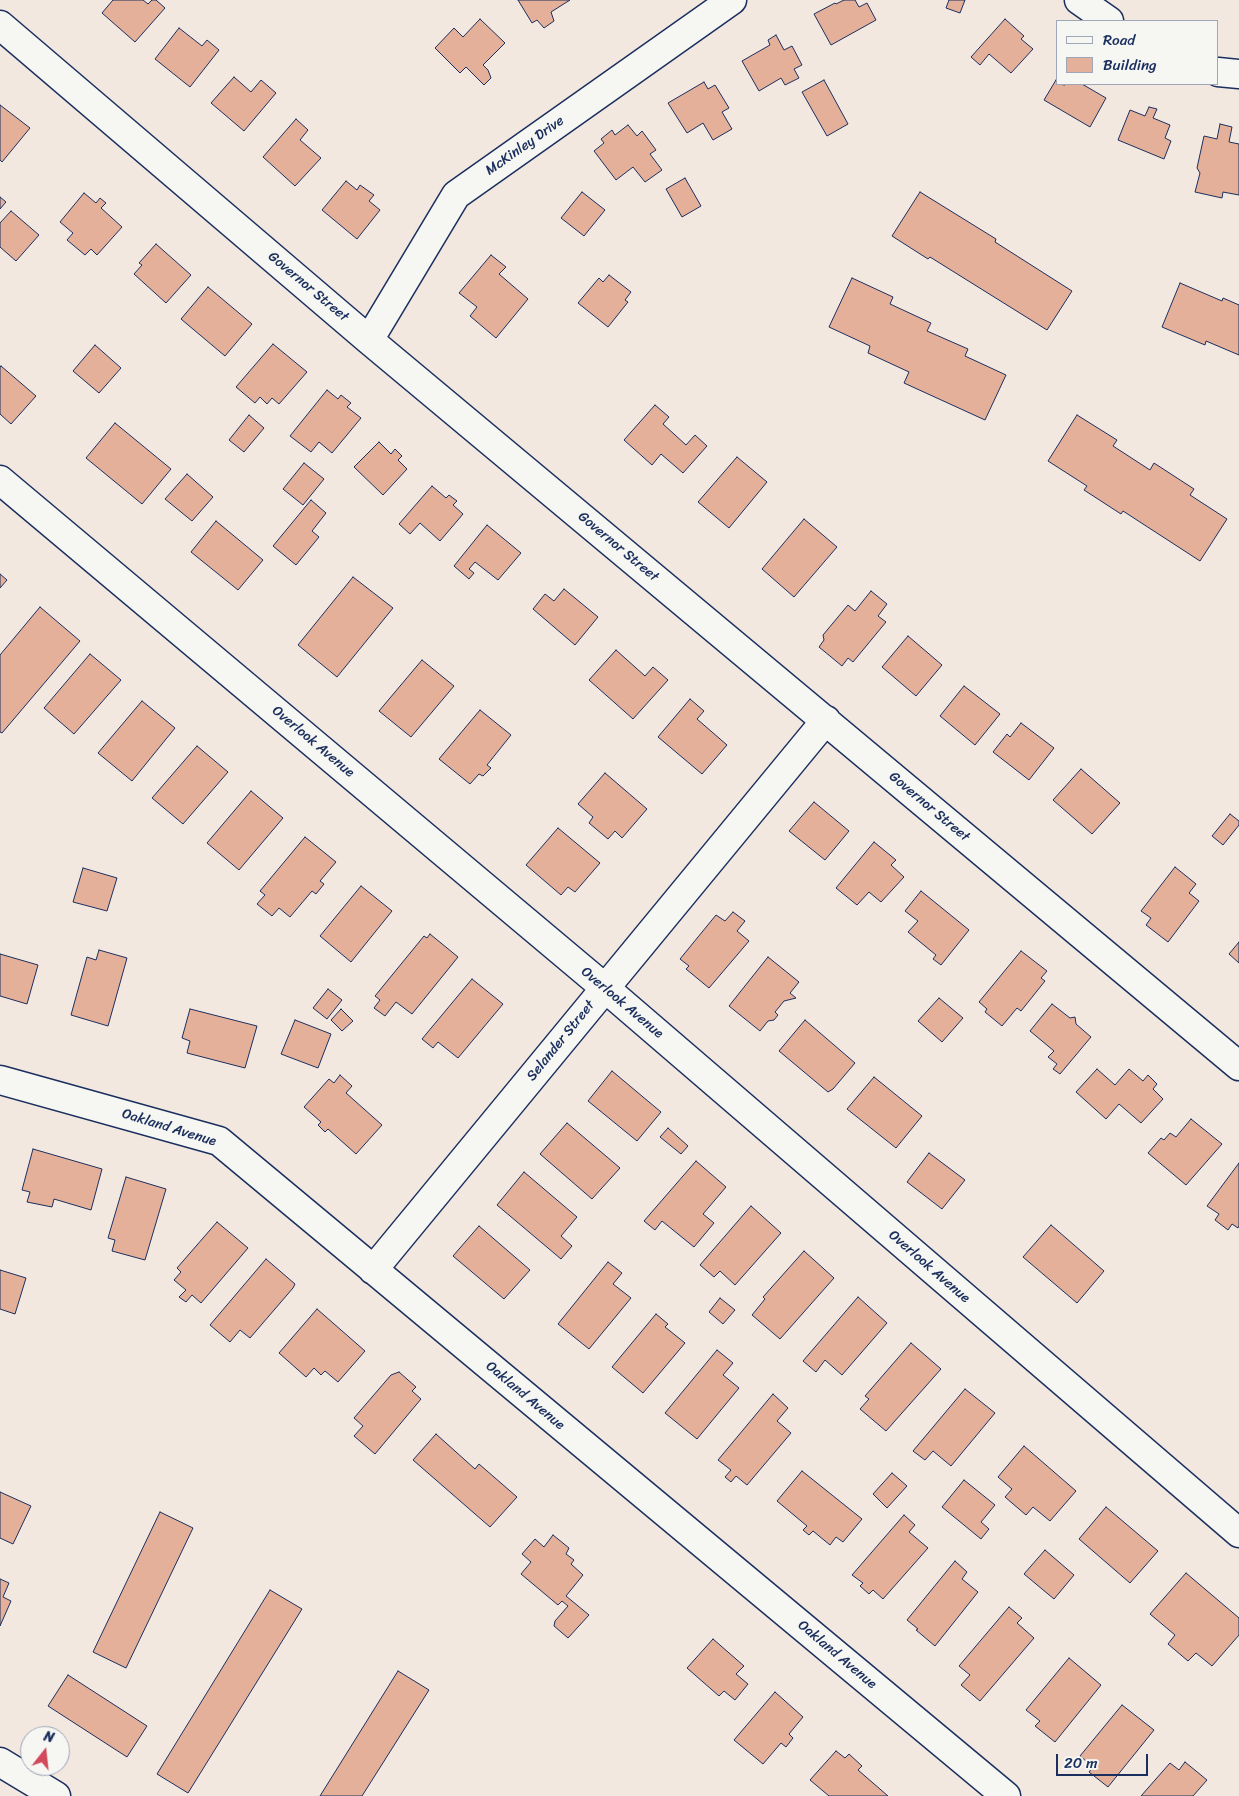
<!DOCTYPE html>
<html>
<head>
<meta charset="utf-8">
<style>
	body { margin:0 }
	#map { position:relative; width:1239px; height:1796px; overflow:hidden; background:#f3e8e0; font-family:Sriracha,sans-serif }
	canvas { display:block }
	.legend { position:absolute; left:1056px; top:20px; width:162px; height:65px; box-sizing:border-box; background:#f6f6f2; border:1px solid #9ea6b7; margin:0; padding:6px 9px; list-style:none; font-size:15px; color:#1b2f5e }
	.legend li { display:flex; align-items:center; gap:10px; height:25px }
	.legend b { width:25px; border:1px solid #9ea6b7 }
	.north { position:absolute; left:20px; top:1726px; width:50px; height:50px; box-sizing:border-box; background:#f6f6f2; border:1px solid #9ea6b7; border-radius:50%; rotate:16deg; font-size:14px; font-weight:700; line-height:20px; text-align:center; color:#1b2f5e }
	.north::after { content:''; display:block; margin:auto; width:18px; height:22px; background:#d1495b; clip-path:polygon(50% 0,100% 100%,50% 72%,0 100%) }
	.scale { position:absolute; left:1056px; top:1754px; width:92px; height:22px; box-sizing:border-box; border:2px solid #1b2f5e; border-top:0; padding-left:6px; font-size:15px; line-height:18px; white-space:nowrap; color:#1b2f5e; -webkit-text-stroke:4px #f6f6f2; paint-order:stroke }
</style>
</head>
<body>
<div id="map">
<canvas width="1239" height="1796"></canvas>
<ul class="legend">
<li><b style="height:6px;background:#f6f6f2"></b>Road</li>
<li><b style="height:14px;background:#e5b099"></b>Building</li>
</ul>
<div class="north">N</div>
<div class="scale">20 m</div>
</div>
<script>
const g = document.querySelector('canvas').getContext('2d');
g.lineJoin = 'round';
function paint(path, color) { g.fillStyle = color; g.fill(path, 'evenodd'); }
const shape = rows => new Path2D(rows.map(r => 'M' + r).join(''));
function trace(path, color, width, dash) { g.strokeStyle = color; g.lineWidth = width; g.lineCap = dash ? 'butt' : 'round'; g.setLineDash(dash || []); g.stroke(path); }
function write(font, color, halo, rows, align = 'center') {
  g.font = font + ' Sriracha,sans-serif'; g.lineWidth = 5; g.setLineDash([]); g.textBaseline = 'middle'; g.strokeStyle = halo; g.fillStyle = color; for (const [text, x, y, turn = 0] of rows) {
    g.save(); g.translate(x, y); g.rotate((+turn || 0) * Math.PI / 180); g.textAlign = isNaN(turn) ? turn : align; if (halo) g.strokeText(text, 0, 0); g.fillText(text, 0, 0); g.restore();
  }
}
const building = shape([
	[113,0,143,0,148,4,152,0,156,0,165,8,135,42,102,13,113,0],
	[518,0,570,0,551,12,554,21,544,28,537,20,532,23,518,0],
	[844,0,855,0,859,7,867,3,876,20,831,45,814,14,835,3,836,4,844,0],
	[949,0,965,0,960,13,946,8,949,0],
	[480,19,505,43,483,65,488,70,491,78,484,85,466,67,460,73,435,48,454,28,463,37,480,19],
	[1005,19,1024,36,1021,39,1033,49,1011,73,989,54,980,65,971,57,1005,19],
	[179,28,202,46,207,40,219,50,190,87,155,59,179,28],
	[776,35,784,50,792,46,802,65,794,69,799,78,785,85,781,78,759,91,742,61,770,45,768,40,776,35],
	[234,77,251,92,261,80,276,93,244,131,211,103,234,77],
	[824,80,848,124,827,136,802,92,824,80],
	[1056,80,1058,84,1065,85,1066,84,1082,84,1106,98,1090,127,1044,100,1056,80],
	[704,82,708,89,715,85,729,108,722,112,732,129,713,140,703,123,687,133,668,103,704,82],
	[0,105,30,128,2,162,0,160,0,105],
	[1149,107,1157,109,1153,118,1170,125,1165,138,1171,141,1164,159,1118,140,1130,110,1145,116,1149,107],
	[296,119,308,130,300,140,321,158,295,186,263,157,296,119],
	[1220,124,1232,127,1229,142,1239,144,1239,195,1223,192,1222,198,1195,192,1200,173,1197,168,1204,136,1217,139,1220,124],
	[628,125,637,136,642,131,656,150,650,154,662,170,645,182,633,167,616,180,594,151,604,143,601,139,612,130,615,135,628,125],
	[685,178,701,206,682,217,666,189,685,178],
	[346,181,357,190,360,185,374,195,369,201,380,210,357,239,322,210,346,181],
	[582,192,605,210,584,236,561,218,582,192],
	[920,192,996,239,995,242,1072,291,1047,330,930,257,928,259,892,236,920,192],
	[84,193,96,203,100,198,106,203,101,208,122,227,97,255,91,249,85,255,67,240,73,233,60,222,84,193],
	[0,197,6,202,0,209,0,197],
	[11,211,39,235,16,261,0,247,0,223,11,211],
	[156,244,191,275,166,303,134,274,142,265,139,263,156,244],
	[491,255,506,267,499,274,528,299,496,338,470,316,477,307,459,293,491,255],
	[609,275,631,292,625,300,628,302,608,327,578,303,599,278,603,282,609,275],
	[852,278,893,297,890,304,931,323,927,331,968,349,965,356,1006,375,985,420,904,383,909,372,868,353,870,346,829,327,852,278],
	[1180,283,1222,301,1223,298,1239,305,1239,355,1206,341,1205,345,1162,327,1180,283],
	[208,287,252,324,225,356,181,319,208,287],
	[273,344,307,372,279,404,272,398,267,404,260,397,255,403,236,387,273,344],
	[95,345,121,368,99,393,73,371,95,345],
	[1,366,36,396,11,424,0,414,0,367,1,366],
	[327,390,338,399,341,395,351,403,347,407,361,418,332,453,319,442,311,452,290,436,327,390],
	[655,405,669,417,663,424,686,445,695,435,707,446,683,473,661,454,652,465,624,440,655,405],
	[249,415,264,428,244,452,229,440,249,415],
	[1077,415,1117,440,1113,446,1150,470,1154,463,1194,489,1190,495,1227,519,1200,561,1123,511,1121,514,1084,490,1087,486,1048,461,1077,415],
	[115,423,171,469,142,504,86,458,115,423],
	[379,442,391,454,395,449,402,456,398,460,407,469,383,495,354,467,379,442],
	[737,457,767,482,729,528,698,502,737,457],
	[304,463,324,479,303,505,283,489,304,463],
	[187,474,213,497,192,521,165,499,187,474],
	[432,486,446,498,449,495,457,501,453,505,463,514,440,541,420,523,410,534,399,524,432,486],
	[311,500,326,513,312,531,319,537,296,565,273,546,311,500],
	[804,519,837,547,794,597,762,569,804,519],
	[216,521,263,560,238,590,191,552,216,521],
	[487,525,521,553,498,580,475,562,469,569,474,573,469,579,454,566,487,525],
	[0,574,7,580,0,588,0,574],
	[353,577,393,608,337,677,298,645,353,577],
	[564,589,598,617,575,645,533,609,545,594,554,601,564,589],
	[871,591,887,604,878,616,886,622,853,662,848,658,842,666,819,647,824,640,823,635,848,605,855,611,871,591],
	[40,607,80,641,2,733,0,732,0,655,40,607],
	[908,636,942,665,916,696,882,667,908,636],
	[616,650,645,676,653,667,668,680,633,719,589,680,616,650],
	[90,654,121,680,74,734,44,708,90,654],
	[422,660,454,686,411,737,379,711,422,660],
	[964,686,1000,714,975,745,940,716,964,686],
	[690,699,704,711,697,719,727,745,702,774,658,737,690,699],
	[142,701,175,728,132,781,98,753,142,701],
	[480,710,511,735,487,765,491,768,483,776,479,774,470,784,439,759,480,710],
	[1021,723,1054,748,1029,780,993,752,1007,734,1010,737,1021,723],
	[197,746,228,772,183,824,152,798,197,746],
	[1081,769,1120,803,1092,834,1053,800,1081,769],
	[605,773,647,809,622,838,615,831,608,839,589,823,593,817,578,804,605,773],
	[251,791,283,818,239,870,207,843,251,791],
	[814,802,849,831,825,860,789,831,814,802],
	[1230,814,1239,821,1239,825,1223,845,1212,836,1230,814],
	[558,828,600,863,575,892,568,887,561,895,526,865,558,828],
	[305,837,336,862,320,881,324,884,316,894,312,891,290,917,279,908,272,916,257,904,265,895,260,891,305,837],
	[874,842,896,860,891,865,904,877,881,902,869,892,857,905,836,888,874,842],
	[1175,867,1196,884,1189,893,1199,901,1168,942,1146,925,1151,918,1141,911,1175,867],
	[83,868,117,878,107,911,73,902,83,868],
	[361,886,392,911,351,962,320,936,361,886],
	[921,891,969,930,941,965,933,959,936,955,908,932,918,921,905,911,921,891],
	[733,912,745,921,737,931,749,941,709,988,686,969,689,966,680,959,716,915,725,921,733,912],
	[430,934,458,957,412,1014,396,1002,385,1016,374,1008,380,1000,375,996,424,936,427,938,430,934],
	[1239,942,1239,963,1229,954,1239,942],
	[99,950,127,958,108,1026,71,1015,87,957,96,960,99,950],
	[1021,951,1047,971,1041,978,1045,981,1021,1011,1017,1008,1002,1026,985,1012,987,1009,979,1002,1021,951],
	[0,954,38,965,27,1004,0,996,0,954],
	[768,957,799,982,790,993,796,998,784,1001,775,1012,778,1015,774,1020,768,1021,760,1031,729,1006,768,957],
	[472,979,503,1004,458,1058,438,1042,433,1048,422,1039,472,979],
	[328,989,342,1000,327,1019,313,1008,328,989],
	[939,998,963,1018,942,1042,918,1021,939,998],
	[1052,1004,1070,1018,1075,1017,1076,1024,1091,1037,1060,1074,1053,1069,1057,1064,1048,1057,1054,1051,1030,1031,1052,1004],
	[190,1009,257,1026,245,1068,187,1053,190,1041,182,1038,190,1009],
	[341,1009,353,1021,342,1031,331,1020,341,1009],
	[295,1020,331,1034,318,1068,281,1054,295,1020],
	[805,1020,855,1063,833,1089,828,1092,779,1051,805,1020],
	[1097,1069,1115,1085,1129,1069,1143,1081,1148,1075,1157,1084,1153,1089,1163,1099,1141,1123,1119,1104,1106,1119,1076,1092,1097,1069],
	[612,1071,661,1112,637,1141,588,1101,612,1071],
	[340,1075,352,1086,346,1093,382,1125,356,1154,328,1129,325,1132,318,1125,321,1122,304,1107,329,1079,334,1083,340,1075],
	[874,1077,922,1116,896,1148,847,1109,874,1077],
	[1191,1119,1222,1144,1186,1185,1148,1153,1161,1138,1164,1140,1170,1133,1176,1137,1191,1119],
	[567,1123,620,1168,592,1199,540,1154,567,1123],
	[668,1128,688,1146,681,1154,660,1137,668,1128],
	[33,1149,102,1169,91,1210,54,1199,52,1207,27,1202,30,1192,22,1190,33,1149],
	[929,1153,965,1180,942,1209,907,1182,929,1153],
	[696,1161,726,1187,703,1214,714,1223,694,1247,662,1221,655,1230,644,1221,696,1161],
	[1239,1163,1239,1226,1238,1228,1232,1224,1228,1230,1215,1220,1219,1214,1207,1206,1239,1163],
	[524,1172,577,1217,561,1236,572,1246,561,1259,497,1205,524,1172],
	[126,1177,166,1189,145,1260,112,1251,115,1240,108,1238,126,1177],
	[751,1206,781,1233,735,1285,720,1271,714,1277,700,1265,751,1206],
	[217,1222,248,1248,201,1303,192,1295,186,1302,179,1297,186,1290,174,1280,181,1272,177,1268,217,1222],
	[1051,1225,1104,1271,1077,1303,1023,1257,1051,1225],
	[479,1226,530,1270,504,1299,453,1256,479,1226],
	[804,1251,834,1278,780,1339,752,1315,765,1299,763,1297,804,1251],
	[266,1259,295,1284,293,1288,250,1338,240,1330,230,1342,210,1325,266,1259],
	[608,1262,622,1273,613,1284,631,1298,589,1349,558,1324,608,1262],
	[0,1270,26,1278,15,1314,0,1309,0,1270],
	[858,1297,887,1323,842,1375,825,1360,816,1372,803,1361,858,1297],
	[720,1298,735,1310,723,1324,709,1312,720,1298],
	[317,1309,365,1351,338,1382,325,1371,321,1375,314,1368,306,1377,279,1353,317,1309],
	[656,1314,668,1324,665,1327,685,1343,643,1393,612,1367,656,1314],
	[911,1343,941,1369,886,1431,860,1409,869,1399,865,1396,911,1343],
	[717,1350,733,1363,723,1375,739,1388,697,1439,665,1413,717,1350],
	[399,1372,416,1387,412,1391,421,1399,375,1454,354,1436,363,1426,354,1418,391,1375,399,1372],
	[965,1389,995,1413,951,1466,933,1451,925,1460,913,1451,965,1389],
	[773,1394,788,1408,777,1421,791,1433,747,1485,736,1476,731,1482,725,1477,731,1470,718,1460,773,1394],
	[436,1434,475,1469,479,1464,517,1497,490,1527,413,1460,436,1434],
	[1024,1446,1076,1491,1050,1521,1033,1507,1026,1515,1005,1497,1012,1489,998,1477,1024,1446],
	[802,1471,862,1519,843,1542,836,1537,830,1545,813,1531,809,1535,803,1530,807,1526,777,1501,802,1471],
	[892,1473,907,1486,887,1508,873,1494,892,1473],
	[964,1480,995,1505,981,1522,989,1529,981,1539,942,1507,964,1480],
	[0,1492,31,1506,13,1544,0,1538,0,1492],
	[1106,1507,1158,1551,1130,1583,1079,1539,1106,1507],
	[160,1512,193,1528,126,1668,93,1652,160,1512],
	[904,1515,915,1525,909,1532,928,1548,883,1599,873,1590,869,1594,860,1586,863,1583,852,1575,904,1515],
	[553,1535,569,1548,566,1554,574,1560,571,1564,583,1575,566,1596,589,1615,568,1638,554,1626,555,1621,568,1606,562,1601,558,1605,521,1574,531,1562,522,1554,535,1539,544,1547,553,1535],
	[1045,1550,1074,1575,1054,1599,1024,1574,1045,1550],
	[955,1561,967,1572,962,1579,978,1592,935,1646,916,1630,918,1629,907,1620,955,1561],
	[1186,1573,1239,1618,1239,1635,1212,1666,1196,1653,1188,1661,1168,1644,1175,1635,1150,1614,1186,1573],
	[0,1579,9,1583,3,1597,11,1601,0,1626,0,1579],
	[270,1590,302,1609,188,1793,157,1774,270,1590],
	[1009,1607,1022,1618,1017,1623,1034,1638,980,1701,961,1685,970,1675,959,1666,1009,1607],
	[713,1639,744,1666,736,1674,748,1684,735,1700,724,1691,719,1696,687,1668,713,1639],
	[1069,1658,1101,1685,1055,1742,1035,1726,1040,1721,1026,1710,1069,1658],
	[398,1671,429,1690,362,1796,320,1796,398,1671],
	[68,1675,147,1726,127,1757,48,1706,68,1675],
	[775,1692,803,1717,789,1734,793,1738,786,1747,781,1743,763,1764,734,1740,775,1692],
	[1122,1705,1154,1730,1108,1787,1089,1772,1093,1767,1080,1756,1122,1705],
	[836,1751,845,1758,849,1754,862,1766,858,1770,888,1796,829,1796,810,1780,836,1751],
	[1185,1762,1207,1780,1193,1796,1141,1796,1170,1763,1179,1770,1185,1762]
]);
paint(building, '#e5b099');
trace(building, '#1b2f5e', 1);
const minor = shape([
	[1079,0,1109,21],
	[0,25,369,340,1239,1066],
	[1218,72,1239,74],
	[369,340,456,195,732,0],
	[0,480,605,988,1239,1533],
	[0,1080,219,1141,1006,1796],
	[373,1270,826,720],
	[0,1762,56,1796]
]);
trace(minor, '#1b2f5e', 31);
trace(minor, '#f6f6f2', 28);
write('14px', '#1b2f5e', '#f6f6f2', [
	["McKinley Drive",525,146,-35],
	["Governor Street",308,287,40],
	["Governor Street",618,547,40],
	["Overlook Avenue",313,742,40],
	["Governor Street",929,807,40],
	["Overlook Avenue",622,1003,40],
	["Selander Street",561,1041,-51],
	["Oakland Avenue",169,1128,17],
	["Overlook Avenue",929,1267,41],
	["Oakland Avenue",525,1396,40],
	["Oakland Avenue",837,1655,40]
]);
</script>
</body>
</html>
